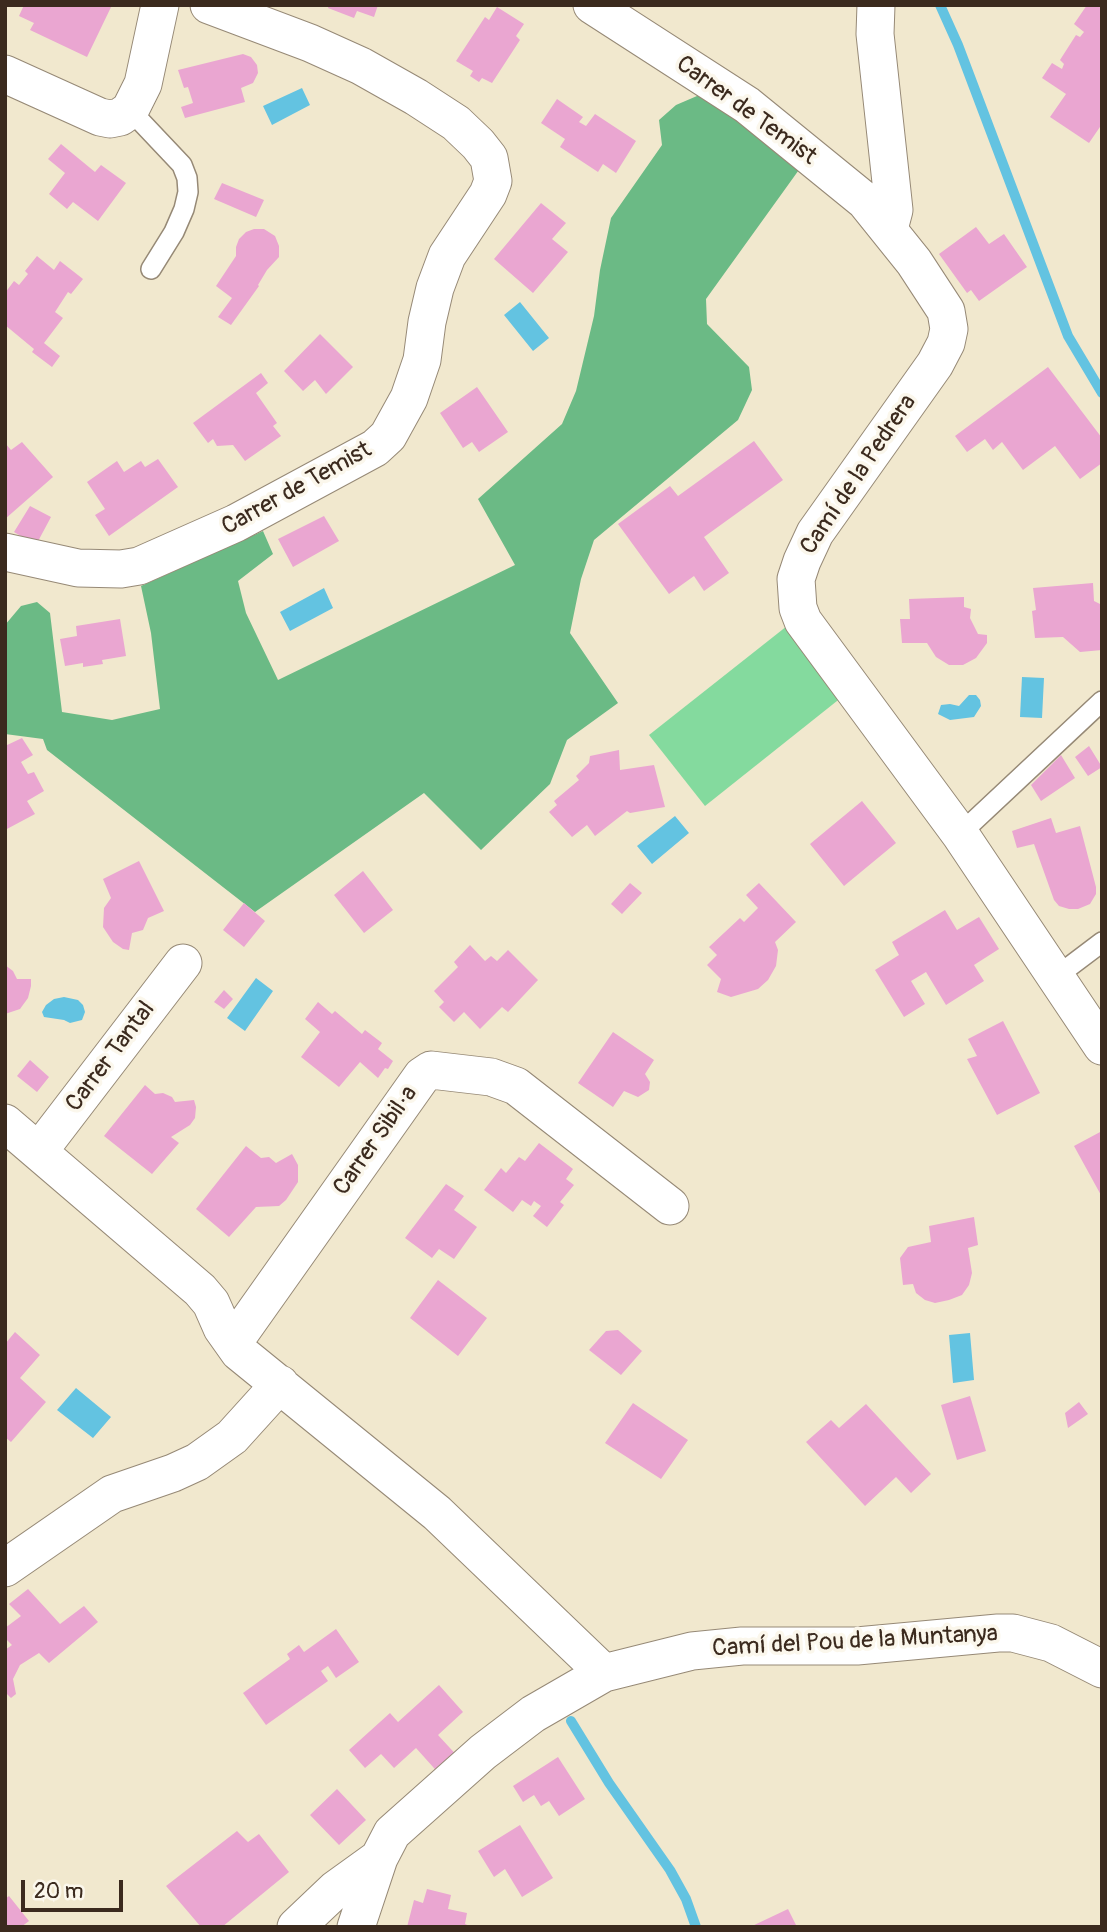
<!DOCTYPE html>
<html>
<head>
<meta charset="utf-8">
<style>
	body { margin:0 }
	#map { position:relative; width:1107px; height:1932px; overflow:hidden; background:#f1e8ce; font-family:Pangolin,sans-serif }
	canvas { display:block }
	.frame { position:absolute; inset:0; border:7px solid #3b2a1e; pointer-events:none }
	.scale { position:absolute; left:21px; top:1880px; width:102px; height:32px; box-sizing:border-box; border:4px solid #3b2a1e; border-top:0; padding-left:9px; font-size:21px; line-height:24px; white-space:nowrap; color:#3b2a1e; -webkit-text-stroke:5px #fbf7ec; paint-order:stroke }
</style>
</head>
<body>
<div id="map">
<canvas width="1107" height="1932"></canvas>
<div class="frame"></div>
<div class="scale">20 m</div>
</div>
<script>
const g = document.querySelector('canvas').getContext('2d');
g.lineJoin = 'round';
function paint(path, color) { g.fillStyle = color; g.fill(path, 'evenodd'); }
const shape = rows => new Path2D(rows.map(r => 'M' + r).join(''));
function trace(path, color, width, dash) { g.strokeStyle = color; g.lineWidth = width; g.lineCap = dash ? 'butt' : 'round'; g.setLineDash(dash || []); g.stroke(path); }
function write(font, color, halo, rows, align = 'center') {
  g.font = font + ' Pangolin,sans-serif'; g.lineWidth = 7; g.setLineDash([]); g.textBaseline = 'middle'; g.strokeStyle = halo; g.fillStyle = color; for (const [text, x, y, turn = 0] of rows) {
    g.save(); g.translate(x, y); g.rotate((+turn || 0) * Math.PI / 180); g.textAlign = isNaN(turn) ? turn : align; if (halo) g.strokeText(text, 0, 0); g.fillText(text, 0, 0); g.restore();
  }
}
paint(shape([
	[787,626,842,697,705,806,649,735]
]), '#84da9e');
paint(shape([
	[704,93,801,167,706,299,707,324,749,367,752,390,738,420,594,540,581,579,570,633,618,703,567,740,550,784,481,850,424,793,255,912,47,750,43,739,5,734,5,625,21,606,37,602,50,613,62,712,112,720,160,709,151,633,141,586,263,531,273,554,238,581,246,613,278,680,515,565,478,499,562,424,576,391,594,316,600,270,611,218,662,145,659,120,676,105]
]), '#6bba85');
paint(shape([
	[302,88,310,105,272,125,263,106],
	[520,302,549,338,533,351,504,315],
	[324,588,333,608,290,631,280,612],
	[1022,677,1044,678,1042,718,1020,717],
	[969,695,976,695,980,700,981,706,974,717,950,720,938,714,941,705,950,704,959,706],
	[675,816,689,833,652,864,637,846],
	[256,978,273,991,245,1031,227,1018],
	[64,997,78,1000,83,1005,85,1012,82,1020,70,1023,64,1020,44,1017,42,1012,46,1005,54,999],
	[970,1333,974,1380,953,1383,949,1335],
	[76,1388,111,1417,93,1438,57,1410]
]), '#63c3e1');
trace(shape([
	[940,5,958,45,1068,336,1102,393],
	[571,1721,609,1783,670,1870,686,1899,696,1927]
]), '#63c3e1', 10);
paint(shape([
	[24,5,112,5,87,57,30,30,34,23,19,16],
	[329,5,378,5,374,17,357,11,354,18,328,8],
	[1087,5,1102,5,1102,124,1089,143,1050,117,1066,94,1042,78,1052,63,1062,69,1064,64,1060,60,1076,35,1080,37,1084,32,1074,24],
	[497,7,524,24,516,36,520,40,492,83,482,78,479,82,470,76,473,71,456,61,485,17,489,20],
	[243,54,251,57,257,65,258,73,253,83,241,88,245,102,185,118,181,107,193,103,188,87,184,88,178,70],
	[557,99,583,117,579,122,586,126,595,114,636,141,616,173,603,164,598,172,560,147,565,139,541,123],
	[61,144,95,172,101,165,126,183,98,221,73,202,67,209,49,194,65,173,48,159],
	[222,183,264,200,256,217,214,199],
	[541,203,566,223,552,239,568,252,533,293,494,259],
	[976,227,989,244,1004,234,1027,267,979,301,971,290,967,293,939,254],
	[254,229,264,229,275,236,279,246,279,257,267,270,258,285,259,286,231,325,218,317,232,298,216,286,236,256,236,247,239,239,246,232],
	[37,256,54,270,60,261,83,279,71,294,68,292,55,312,63,318,44,343,60,356,52,367,32,352,34,349,5,325,5,293,14,281,19,285,28,274,25,271],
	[320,334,353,367,326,394,315,380,303,391,284,371],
	[1048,367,1102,438,1102,463,1080,479,1055,446,1023,470,1002,442,993,450,985,439,967,452,955,436],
	[261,373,268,383,256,393,277,423,273,426,281,436,245,461,233,445,217,446,213,439,208,443,193,423],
	[477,387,508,432,479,452,472,442,463,448,440,413],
	[754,441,783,480,704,537,729,573,704,591,694,576,669,594,618,524,670,486,678,496],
	[22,442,53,477,5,519,5,443,11,450],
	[158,459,178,487,109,536,95,515,105,509,87,482,117,461,124,472,141,461,145,467],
	[30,506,51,517,36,545,14,532],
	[324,516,339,541,293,567,278,539],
	[1093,583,1094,601,1102,605,1102,650,1080,652,1063,637,1035,638,1032,611,1036,610,1033,588],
	[964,597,964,607,971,609,970,618,978,634,987,635,987,643,976,658,963,665,949,665,936,657,927,643,902,643,900,619,910,619,909,599],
	[120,619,126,656,102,660,103,664,83,667,83,663,65,666,60,639,77,636,76,626],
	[22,738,33,755,21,762,28,774,34,772,44,791,27,801,35,814,5,830,5,746],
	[1089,746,1102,767,1088,776,1075,757],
	[619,750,620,770,654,765,665,807,630,813,627,811,595,836,587,825,572,837,549,812,557,805,554,801,579,780,576,776,589,763,590,756],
	[1061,755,1075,778,1041,801,1031,785],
	[862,801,896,843,844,886,810,844],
	[1051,818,1056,833,1080,826,1096,887,1096,894,1090,904,1078,909,1069,909,1059,906,1054,900,1034,844,1017,848,1012,831],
	[139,861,164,911,148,918,143,930,132,933,129,950,123,949,113,942,103,927,104,908,111,898,103,879],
	[363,871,393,910,364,933,334,895],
	[630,883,642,893,622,914,611,904],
	[759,883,796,922,775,942,778,950,776,966,768,980,758,989,731,997,717,992,721,979,707,965,717,955,709,947,740,918,744,922,758,908,746,895],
	[244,903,265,921,244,947,223,930],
	[945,910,957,930,979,917,999,949,974,965,984,981,946,1005,926,972,911,981,925,1004,904,1017,875,970,899,955,892,942],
	[470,945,485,961,491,956,497,961,508,950,538,980,508,1012,502,1007,480,1029,464,1012,454,1022,439,1007,444,1002,434,991,458,967,454,962],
	[5,965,13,971,17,979,31,979,31,986,28,998,20,1009,5,1014],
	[224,990,233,999,224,1009,214,1002],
	[318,1002,332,1014,335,1011,362,1034,365,1030,382,1043,378,1049,393,1061,388,1069,385,1068,378,1078,360,1062,339,1087,301,1057,320,1032,305,1019],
	[1003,1021,1040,1093,997,1115,967,1059,977,1056,968,1039],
	[613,1032,654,1060,645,1074,650,1082,649,1090,638,1097,624,1091,613,1107,578,1083],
	[30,1060,49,1077,37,1092,17,1076],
	[145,1085,155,1094,163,1093,172,1097,175,1102,194,1100,196,1107,195,1118,190,1125,171,1137,179,1143,152,1174,104,1136],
	[1102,1131,1102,1197,1074,1146],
	[539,1143,573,1169,566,1179,574,1185,560,1202,564,1205,547,1227,533,1216,541,1206,534,1201,531,1206,522,1200,513,1212,484,1190,501,1168,506,1173,519,1157,525,1161],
	[246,1146,261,1158,269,1157,276,1163,292,1154,298,1165,298,1182,286,1200,279,1206,256,1207,229,1237,196,1209],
	[446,1184,464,1196,454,1210,477,1227,454,1259,439,1249,432,1258,405,1238],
	[974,1217,978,1245,968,1248,972,1273,969,1285,962,1295,949,1300,935,1303,925,1300,916,1293,913,1284,903,1285,900,1258,908,1247,931,1242,929,1226],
	[438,1280,487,1318,458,1356,410,1318],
	[618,1330,642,1351,621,1375,589,1350,606,1331],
	[15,1332,40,1355,20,1378,46,1402,11,1442,5,1437,5,1344],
	[970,1396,986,1451,957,1460,941,1405],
	[1079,1402,1088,1414,1068,1428,1065,1413],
	[633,1403,688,1440,661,1479,605,1443],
	[866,1404,931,1474,911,1493,896,1477,865,1506,806,1442,831,1420,839,1428],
	[28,1589,60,1624,84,1606,98,1622,49,1663,39,1653,20,1665,13,1679,16,1694,11,1698,5,1692,5,1650,12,1645,5,1638,5,1628,21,1616,9,1604],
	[336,1629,359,1662,336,1678,328,1666,321,1671,328,1681,266,1725,243,1693,290,1659,287,1654,299,1645,304,1652],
	[439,1685,463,1712,438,1735,461,1760,442,1777,416,1748,394,1768,381,1754,365,1768,349,1750,390,1713,398,1722],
	[558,1757,585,1799,559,1816,549,1801,541,1806,534,1795,523,1802,513,1786],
	[337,1789,366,1820,339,1845,310,1815],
	[520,1825,553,1878,522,1897,505,1869,494,1877,478,1851],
	[237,1831,248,1842,259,1834,289,1872,222,1927,201,1927,166,1886],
	[427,1889,451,1895,448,1909,467,1913,465,1924,472,1927,407,1927,414,1900,423,1903],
	[9,1896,29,1921,21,1927,5,1927,5,1899],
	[788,1909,797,1927,750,1927]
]), '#eaa6d1');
const service = shape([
	[130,110,182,165,187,178,188,192,184,209,174,232,151,269],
	[960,834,1102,701],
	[1057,976,1102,942]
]);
const minor = shape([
	[592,5,747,105,865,201,914,262,946,311,949,329,946,343,935,364,815,533,802,561,796,579,798,608,803,621,960,834,1102,1046],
	[876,5,875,34,894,210,889,229],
	[5,74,100,117,110,119,120,117,130,110,143,84,160,5],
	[5,552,78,568,121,569,139,566,236,523,375,448,388,436,409,398,422,360,427,322,435,288,447,256,488,194,493,181,489,158,478,144,456,123,416,97,361,66,310,43,209,5],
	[5,1123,200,1290,211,1303,222,1328,239,1352,437,1513,604,1673],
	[39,1151,183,963],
	[233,1343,422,1076,431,1070,491,1077,516,1086,670,1206],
	[5,1568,112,1494,173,1473,197,1462,232,1437,280,1384],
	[296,1927,336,1889,379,1858],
	[356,1927,379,1858,392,1833,483,1752,533,1714,604,1673,692,1651,742,1646,857,1646,998,1633,1013,1633,1051,1643,1102,1669]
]);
trace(service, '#968976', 22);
trace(minor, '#968976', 39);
trace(service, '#fff', 19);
trace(minor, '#fff', 37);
write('24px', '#3b2a1e', '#fbf7ec', [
	["Carrer de Temist",746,111,36],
	["Camí de la Pedrera",859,475,-56],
	["Carrer de Temist",297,489,-29],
	["Carrer Tantal",111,1057,-53],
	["Carrer Sibil·a",376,1141,-55],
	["Camí del Pou de la Muntanya",855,1642,-3]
]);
</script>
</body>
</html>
